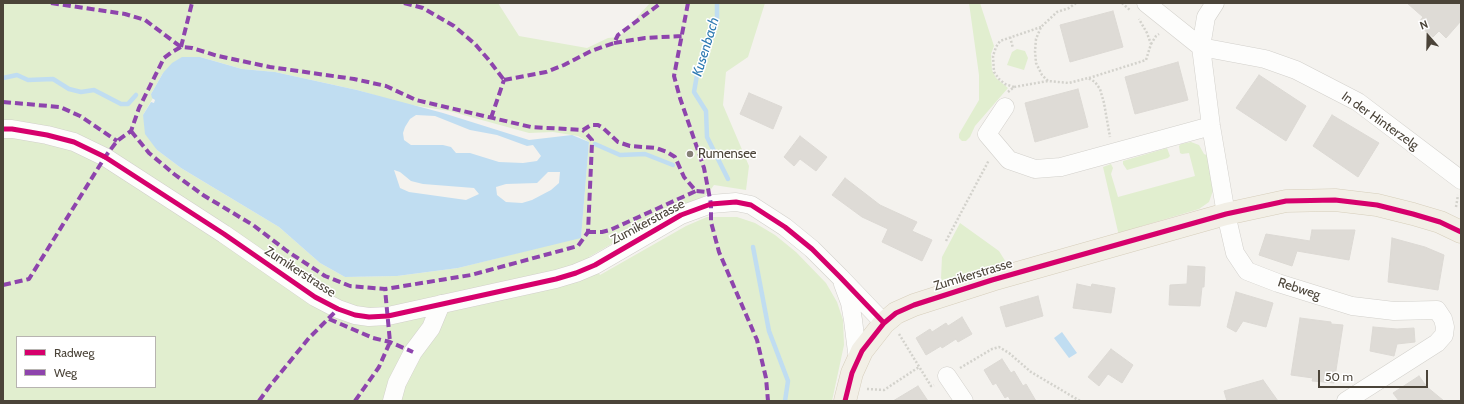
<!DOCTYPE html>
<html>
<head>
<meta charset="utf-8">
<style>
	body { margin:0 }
	#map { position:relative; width:1464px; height:404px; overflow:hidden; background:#f4f2ee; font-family:Cabin,sans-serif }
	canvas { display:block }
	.frame { position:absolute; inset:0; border:4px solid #4b4439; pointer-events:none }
	.legend { position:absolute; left:16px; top:336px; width:140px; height:52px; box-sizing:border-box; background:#fff; border:1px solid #b7b4b0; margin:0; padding:5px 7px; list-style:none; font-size:12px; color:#4b4439 }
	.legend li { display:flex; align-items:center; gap:8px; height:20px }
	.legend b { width:20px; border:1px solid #b7b4b0 }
	.north { position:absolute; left:1408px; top:16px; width:40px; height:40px; -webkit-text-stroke:3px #fff; paint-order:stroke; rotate:340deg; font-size:11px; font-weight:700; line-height:16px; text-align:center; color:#4b4439 }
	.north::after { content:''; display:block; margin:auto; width:14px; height:18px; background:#4b4439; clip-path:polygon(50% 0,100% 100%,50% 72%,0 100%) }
	.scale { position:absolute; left:1318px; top:370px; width:110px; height:18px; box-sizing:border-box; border:2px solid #4b4439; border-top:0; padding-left:5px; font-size:12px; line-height:14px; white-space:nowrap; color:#4b4439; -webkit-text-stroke:3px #fff; paint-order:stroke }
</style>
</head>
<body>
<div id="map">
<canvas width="1464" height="404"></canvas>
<div class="frame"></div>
<ul class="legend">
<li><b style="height:5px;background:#d6006c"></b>Radweg</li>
<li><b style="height:5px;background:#8e44ad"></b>Weg</li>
</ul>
<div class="north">N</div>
<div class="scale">50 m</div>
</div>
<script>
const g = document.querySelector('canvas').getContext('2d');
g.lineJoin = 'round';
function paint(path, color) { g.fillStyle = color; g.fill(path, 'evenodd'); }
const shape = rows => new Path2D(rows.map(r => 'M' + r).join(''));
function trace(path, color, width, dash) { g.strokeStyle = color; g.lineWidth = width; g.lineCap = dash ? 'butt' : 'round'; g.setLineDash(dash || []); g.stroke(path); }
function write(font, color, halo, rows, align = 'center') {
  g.font = font + ' Cabin,sans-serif'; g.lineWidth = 3; g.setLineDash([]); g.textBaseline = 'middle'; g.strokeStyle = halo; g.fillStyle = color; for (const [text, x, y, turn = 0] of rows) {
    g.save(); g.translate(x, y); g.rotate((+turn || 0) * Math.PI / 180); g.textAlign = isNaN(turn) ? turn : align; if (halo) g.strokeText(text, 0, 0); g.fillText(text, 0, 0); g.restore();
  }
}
paint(shape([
	[3,3,498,3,519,36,587,48,608,38,619,37,650,3,765,3,748,57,726,72,723,105,749,166,746,190,714,185,709,192,703,197,651,221,589,257,600,275,686,226,707,217,737,217,755,223,775,235,796,252,826,283,837,302,843,320,844,345,832,401,3,401],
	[200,57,242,69,275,72,357,90,405,104,449,111,529,133,553,132,578,136,589,142,581,237,458,268,397,276,345,277,320,263,279,227,181,168,157,150,143,115,153,98,151,94,163,73],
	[17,337,155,337,155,387,17,387],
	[969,3,980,3,994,46,991,54,992,70,996,78,1008,88,975,126,970,137,966,141,962,141,959,138,959,134,979,100,979,75],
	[1017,49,1025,51,1028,58,1024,70,1007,65,1012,52],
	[1191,142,1199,145,1204,154,1209,156,1214,188,1209,202,1199,209,1142,226,1119,236,1103,167,1111,164,1113,168,1111,174,1118,197,1195,176,1189,153,1182,154,1180,153,1179,146,1181,144],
	[1167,148,1170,156,1168,158,1127,170,1123,164,1123,161],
	[960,223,999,251,1009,267,943,282,941,278,942,257]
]), '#e1eecf');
paint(shape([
	[182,57,200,57,242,69,275,72,357,90,443,113,529,140,572,135,589,142,581,238,458,268,397,276,345,277,320,263,279,227,181,168,157,150,145,134,143,115,151,102,154,103,155,100,152,98,151,94,163,73,172,63],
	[416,115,435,116,470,130,497,135,527,146,533,145,541,156,537,161,523,163,499,162,470,153,456,153,451,147,443,145,411,145,404,140,403,133,405,127,410,119],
	[394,170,400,172,411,181,423,184,474,188,479,194,466,200,409,192,400,188],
	[548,172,560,172,559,183,551,190,532,200,522,203,506,202,497,195,496,187,506,184,537,183],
	[1062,332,1077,353,1069,358,1054,338]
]), '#c0ddf1');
trace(shape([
	[717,3,717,22,697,75,694,92,706,111,707,137,728,179],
	[3,78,17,75,28,80,53,79,69,89,81,92,94,90,121,104,128,104,136,95],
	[595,144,620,155,645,154,673,165],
	[753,247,769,331,788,381,785,401]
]), '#c0ddf1', 4.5);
const building = shape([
	[1407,3,1461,3,1461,21,1446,38,1439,31,1433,37,1423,29,1425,27,1419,22,1423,17,1407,3],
	[1113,11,1123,47,1070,62,1060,25,1113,11],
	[1178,62,1188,100,1135,114,1125,77,1178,62],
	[1259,75,1306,106,1286,141,1236,108,1259,75],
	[1078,89,1088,127,1035,142,1025,103,1078,89],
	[749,93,782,107,773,129,740,114,749,93],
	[1332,115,1379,143,1358,177,1313,146,1332,115],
	[800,136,827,157,816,171,800,159,794,166,784,157,800,136],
	[845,178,880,205,917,222,912,231,932,240,922,261,882,242,888,229,862,217,832,195,845,178],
	[1312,230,1355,230,1349,260,1297,251,1292,266,1259,255,1266,234,1310,241,1312,230],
	[1392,238,1425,247,1444,255,1438,290,1388,282,1392,238],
	[1188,266,1205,267,1204,287,1202,287,1200,306,1169,305,1170,285,1187,284,1188,266],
	[1077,284,1091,287,1092,284,1115,288,1111,313,1073,308,1077,284],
	[1236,292,1273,303,1266,327,1243,321,1236,332,1227,327,1236,292],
	[1038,296,1043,316,1006,327,1000,307,1038,296],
	[962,317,972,334,958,342,956,339,942,348,941,346,926,355,916,338,930,329,932,332,946,323,948,326,962,317],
	[1300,318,1331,322,1331,324,1343,325,1334,383,1312,381,1313,378,1291,375,1300,318],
	[1373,327,1397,329,1414,328,1415,342,1397,344,1394,356,1370,351,1373,327],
	[1111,349,1133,365,1122,383,1108,374,1099,386,1088,377,1111,349],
	[1002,359,1011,373,1014,371,1023,386,1026,384,1036,401,1011,401,1008,396,1005,398,996,383,993,385,984,370,1002,359],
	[1419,376,1427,387,1444,401,1399,401,1393,393,1419,376],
	[1263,380,1278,401,1227,401,1224,391,1263,380],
	[918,386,928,401,893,401,918,386]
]);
paint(building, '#dedbd6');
trace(building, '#dcd9d4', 1);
const minor = shape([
	[1146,3,1201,47,1265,59,1296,70,1358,102,1461,180],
	[1215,3,1206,17,1201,47,1211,126,1226,214,1235,253,1247,271,1278,283,1352,306,1394,311,1437,310,1443,319,1445,327,1444,335,1437,343,1346,401],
	[1005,107,987,134,1009,160,1035,169,1061,167,1211,126],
	[3,129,12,129,47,135,74,142,105,157,224,234,315,297,338,309,355,315,369,317,388,316,556,279,576,273,595,265,681,215,711,204,736,202,751,205,785,227,812,249,840,277,884,323],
	[843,284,850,303,853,320,858,360],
	[947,376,964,401],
	[392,401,397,383,413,352,431,328,441,304]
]);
const major = shape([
	[845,401,852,373,862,351,884,323,896,313,914,305,992,280,1226,214,1286,201,1335,200,1377,205,1413,214,1440,222,1461,232]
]);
trace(minor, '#d2d0cb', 19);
trace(major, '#d6cebb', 23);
trace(shape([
	[1076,3,1069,8,1057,12,1041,27,1036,39,1035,51,1036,63,1042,75,1048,81,1069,83,1088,78,1095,82,1100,89,1104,103,1110,137],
	[1122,3,1131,11],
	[1010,37,1013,48],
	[1151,44,1156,36,1159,34],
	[1089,78,1146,60,1151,44,1147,33,1139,19],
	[1014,87,1005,84,999,79,994,72,993,56,996,47,1000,41,1041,27],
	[1008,92,1014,87,1048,81],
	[1456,207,1458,195],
	[946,241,989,160],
	[899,334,931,386,934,385],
	[960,368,992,349,999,347,1009,353,1031,372,1080,401],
	[867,389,884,390,919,367]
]), '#d3d2cc', 2.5, [2, 2]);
trace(minor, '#fdfdfc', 18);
trace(major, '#f2efe6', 22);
trace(shape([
	[51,3,125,14,145,20,181,47],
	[404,3,423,8,454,26,475,44,488,59,504,80],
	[688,3,674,76,680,98,704,168,711,204,711,222,719,252,757,340,766,378,768,401],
	[614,43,645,38,682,36],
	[181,47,192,3],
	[504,80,546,72,564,65,591,51,614,43,618,35,661,3],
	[3,102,60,107,80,116,117,141],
	[491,118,504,80],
	[131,131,149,153,174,174,203,195,253,225,287,251,325,276,350,286,385,289,471,275,578,246,588,232,592,143,592,140,583,130],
	[588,232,602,232,610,230,696,191],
	[3,285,29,279,105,157,117,141,131,131,139,108,164,58,172,52,181,47,192,48,218,56,270,67,354,79,386,86,416,100,531,127,583,130,591,125,598,125,603,128,618,142,630,146,656,148,667,152,675,157,684,177,696,191,709,192],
	[329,319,373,338,390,342,413,352],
	[259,401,269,387,309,338,338,309],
	[355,401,379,367,390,342,385,289]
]), '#8e44ad', 4, [8, 4]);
trace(shape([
	[3,129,12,129,47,135,74,142,105,157,224,234,315,297,338,309,355,315,369,317,388,316,556,279,576,273,595,265,681,215,711,204,736,202,751,205,785,227,812,249,840,277,884,323],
	[845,401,852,373,862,351,884,323,896,313,914,305,992,280,1226,214,1286,201,1335,200,1377,205,1413,214,1440,222,1461,232]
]), '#d6006c', 5);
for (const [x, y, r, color] of [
	[690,154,4,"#868178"]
]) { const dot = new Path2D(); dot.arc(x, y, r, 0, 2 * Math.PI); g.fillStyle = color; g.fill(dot); trace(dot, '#fff', 1.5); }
write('13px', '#4b4439', '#fff', [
	["In der Hinterzelg",1380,121,35],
	["Zumikerstrasse",648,222,-28],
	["Zumikerstrasse",300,272,33],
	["Zumikerstrasse",973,275,-17],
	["Rebweg",1299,289,18]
]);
write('13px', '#4b4439', '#fff', [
	["Rumensee",698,154]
], 'left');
write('italic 14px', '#2e7ab2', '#fff', [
	["Kusenbach",706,47,-73]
]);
</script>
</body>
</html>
